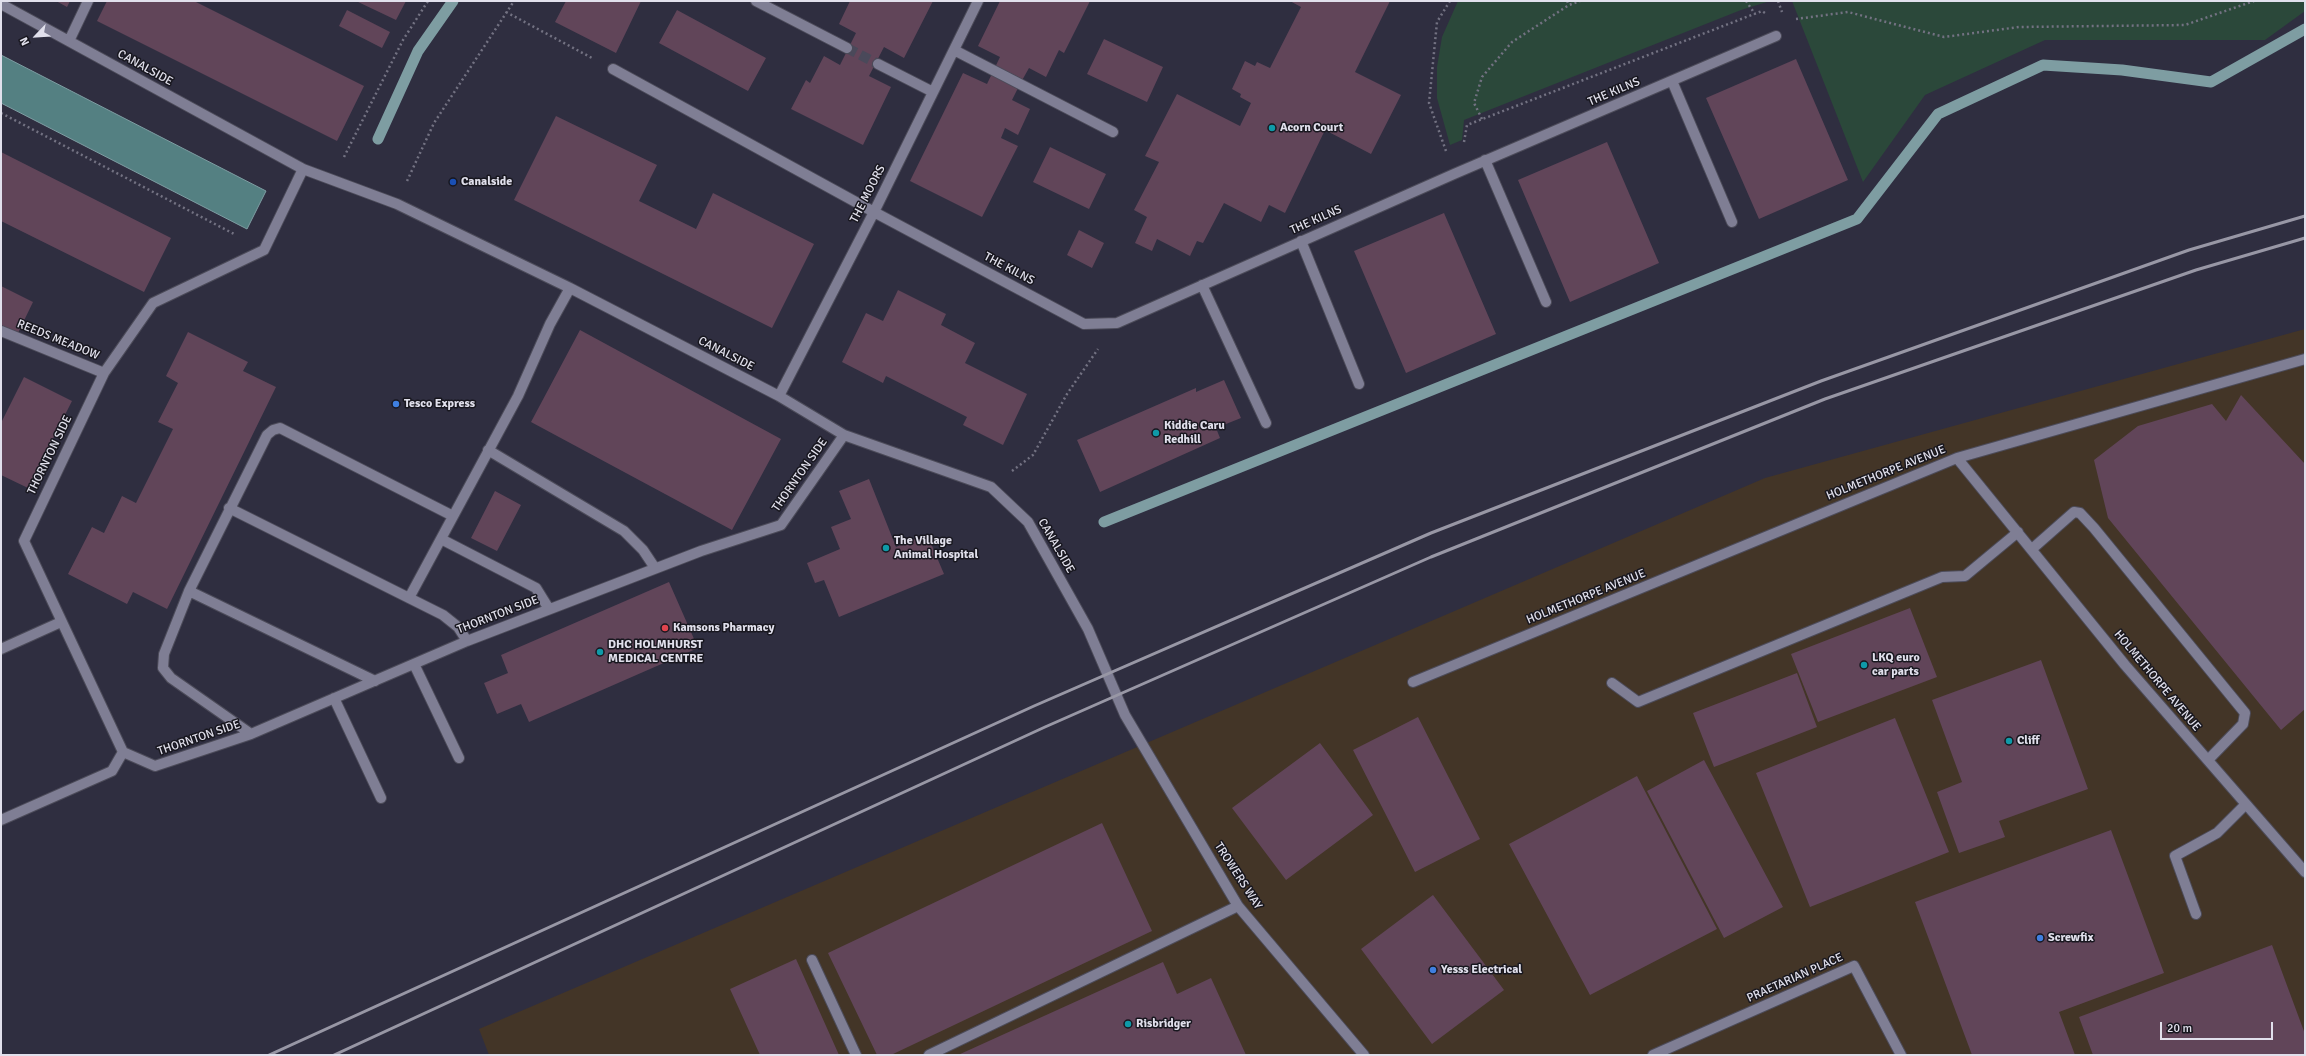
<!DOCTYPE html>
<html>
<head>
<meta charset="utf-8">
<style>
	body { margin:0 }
	#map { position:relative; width:2306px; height:1056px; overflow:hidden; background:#2f2e40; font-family:Signika,sans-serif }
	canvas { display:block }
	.frame { position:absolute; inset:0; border:2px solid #e1e0ec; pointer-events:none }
	.north { position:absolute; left:16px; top:16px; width:40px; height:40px; -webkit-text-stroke:3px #18171f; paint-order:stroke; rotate:245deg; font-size:11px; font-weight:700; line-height:16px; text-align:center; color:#e1e0ec }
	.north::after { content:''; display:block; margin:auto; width:14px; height:18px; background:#e1e0ec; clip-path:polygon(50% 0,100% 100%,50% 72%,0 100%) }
	.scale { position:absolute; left:2160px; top:1022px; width:113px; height:18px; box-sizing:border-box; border:2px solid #e1e0ec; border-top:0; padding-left:5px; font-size:12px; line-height:14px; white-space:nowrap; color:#e1e0ec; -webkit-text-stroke:3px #18171f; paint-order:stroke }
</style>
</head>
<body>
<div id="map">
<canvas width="2306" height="1056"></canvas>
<div class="frame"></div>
<div class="north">N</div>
<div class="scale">20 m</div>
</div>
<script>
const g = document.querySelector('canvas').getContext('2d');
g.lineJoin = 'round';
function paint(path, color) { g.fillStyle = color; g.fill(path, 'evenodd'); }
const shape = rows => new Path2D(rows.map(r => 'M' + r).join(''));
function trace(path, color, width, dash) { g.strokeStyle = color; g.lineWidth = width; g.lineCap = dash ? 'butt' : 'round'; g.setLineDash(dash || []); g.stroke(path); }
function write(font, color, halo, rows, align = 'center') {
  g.font = font + ' Signika,sans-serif'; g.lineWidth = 3; g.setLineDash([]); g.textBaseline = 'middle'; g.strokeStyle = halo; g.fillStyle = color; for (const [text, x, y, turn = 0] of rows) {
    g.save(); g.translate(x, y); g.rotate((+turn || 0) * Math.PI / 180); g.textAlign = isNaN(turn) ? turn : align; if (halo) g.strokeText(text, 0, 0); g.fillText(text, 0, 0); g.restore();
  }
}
paint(shape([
	[2305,329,2305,1055,489,1055,479,1029,1765,478]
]), '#433527');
paint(shape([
	[1458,1,1767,1,1767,2,1741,10,1464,120,1462,140,1450,145,1437,98,1437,67,1442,37],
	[1792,1,2305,1,2305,11,2265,40,2045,40,1925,95,1863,182]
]), '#2b483a');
const water = shape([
	[1,55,266,191,247,229,1,103,1,55]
]);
paint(water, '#548082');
trace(water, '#7e9da2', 1);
trace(shape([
	[378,139,418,51,453,1],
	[1104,522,1857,219,1938,114,2043,65,2122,70,2211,82,2305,29]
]), '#7e9da2', 11);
paint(shape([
	[56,1,70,1,67,7],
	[107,1,194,1,364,86,337,141,97,21],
	[356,1,406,1,396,20],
	[566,1,641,1,616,53,555,22],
	[850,1,933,1,904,58,884,47,869,76,891,87,863,145,791,109,806,80,810,83,824,56,840,65,856,33,839,24],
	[1000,1,1090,1,1064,53,1059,50,1046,77,1029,68,1020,84,1012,100,1030,109,1018,135,1005,128,1001,138,1018,146,982,217,910,181,963,73,987,84,1000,57,978,46],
	[1290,1,1390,1,1355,72,1401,95,1371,154,1325,130,1285,213,1269,205,1261,222,1224,203,1203,243,1197,241,1190,256,1157,239,1152,251,1135,243,1147,217,1134,210,1159,162,1145,156,1177,94,1240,126,1251,103,1240,97,1241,94,1232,89,1245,61,1255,66,1257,62,1270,68,1301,7],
	[347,10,390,32,382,48,339,26],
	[677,10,766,58,748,91,659,43],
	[1104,39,1163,67,1147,102,1087,74],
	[1796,59,1848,180,1759,219,1706,98],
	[556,116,657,165,639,201,696,229,713,193,814,244,772,328,514,200],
	[1607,142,1659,263,1570,302,1518,180],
	[1050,147,1106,174,1089,209,1033,182],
	[1,152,171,238,144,292,1,221],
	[1444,213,1496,334,1406,373,1354,251],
	[1079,230,1104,243,1092,268,1067,255],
	[1,286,33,302,18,333,1,325],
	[898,290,946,314,941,325,975,343,965,363,1027,394,1003,445,963,425,967,417,886,376,883,383,842,362,866,313,883,321],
	[580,330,781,439,732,530,531,422],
	[188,332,248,362,243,371,276,387,167,609,133,592,127,604,68,574,92,527,104,533,122,496,136,503,173,429,158,422,178,383,166,376],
	[24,377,72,401,28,488,1,475,1,423],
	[1224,380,1241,418,1216,428,1220,438,1100,492,1077,440,1196,388,1196,392],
	[2241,395,2305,464,2305,709,2281,730,2108,518,2094,460,2138,426,2212,404,2226,421],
	[869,479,896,547,927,534,944,574,839,617,824,580,815,583,807,563,840,549,831,527,851,519,839,491],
	[495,491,521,505,497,551,471,538],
	[669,582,698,648,529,722,521,704,497,714,484,683,508,673,501,655],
	[1910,608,1937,677,1818,722,1791,654],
	[2041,660,2088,789,1999,821,2005,837,1959,853,1937,792,1962,782,1932,700],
	[1797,673,1817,727,1714,767,1693,713],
	[1418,717,1480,839,1415,872,1353,750],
	[1895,718,1949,852,1810,907,1756,773],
	[1320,743,1373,815,1286,880,1232,808],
	[1704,760,1783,907,1724,938,1647,791],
	[1637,776,1717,929,1590,995,1509,844],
	[1102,823,1152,931,891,1055,877,1055,828,953],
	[2111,830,2164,973,2059,1012,2075,1055,1972,1055,1915,902],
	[1433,895,1504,990,1432,1044,1361,949],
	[2272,945,2305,1034,2305,1055,2093,1055,2079,1017],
	[796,959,839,1055,760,1055,730,989],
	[1163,962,1177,994,1211,978,1246,1055,958,1055]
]), '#614559');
trace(shape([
	[847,48,878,64]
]), '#4a495a', 10, [10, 5]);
const minor = shape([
	[756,1,847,48],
	[1,4,303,169,397,204,570,288,779,396,844,435,991,487,1028,522,1088,629,1125,715,1238,906,1364,1055],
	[69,41,88,1],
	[954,50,1113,132],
	[878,64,933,92],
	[613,69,874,212,1084,324,1117,323,1454,174,1776,36],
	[1672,81,1732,222],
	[1485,160,1546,302],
	[303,169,264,250,153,303,104,373,24,541,123,752,155,766,251,734,467,641,701,551,781,525,844,435],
	[1301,241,1359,384],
	[1202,285,1266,423],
	[1,331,104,373],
	[779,396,874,212,978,1],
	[488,450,624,531,643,550,655,568],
	[1957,458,2305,359],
	[229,508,443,615,458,627,467,641],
	[441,539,536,588,549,609],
	[2032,549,2074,512,2080,513,2094,528,2245,713,2243,724,2208,760],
	[189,591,375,681],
	[409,598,518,396,550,324,570,288],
	[1,649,61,622],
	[414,664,459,758],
	[1413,682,1957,458,2125,665,2305,872],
	[1612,683,1638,702,1942,577,1965,576,2018,532],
	[334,698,381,798],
	[251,734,171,678,163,668,164,654,189,591,267,435,273,430,280,428,453,516],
	[1,820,112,771,123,752],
	[2196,914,2175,856,2217,833,2246,804],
	[812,960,856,1055],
	[929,1055,1238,906],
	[1653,1055,1854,966,1901,1055]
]);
trace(minor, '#4c4b59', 12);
trace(shape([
	[1567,1,1569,5],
	[1746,1,1755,14],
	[1778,1,1782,12],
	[506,12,592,58],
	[1796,19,1848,12,1944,37,2019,27,2185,25,2254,1],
	[1,113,236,235],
	[1482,119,1474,103,1482,77,1512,42,1569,5,1580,1],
	[1464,142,1467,125,1762,11,1765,13],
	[1446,151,1429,103,1437,22,1450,1],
	[344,157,403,40,428,1],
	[407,181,434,123,514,1],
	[1012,471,1033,455,1067,394,1098,349]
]), '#737282', 2.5, [2, 3]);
trace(minor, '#7f7e94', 10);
trace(shape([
	[269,1055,1034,706,1431,533,1821,381,2189,250,2305,216],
	[334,1055,1045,727,1431,557,1825,399,2196,270,2305,238]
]), '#9897a5', 3);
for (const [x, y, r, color] of [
	[1272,128,4,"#0f9aa8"],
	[453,182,4,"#1a4fb4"],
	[396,404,4,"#3f7fe0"],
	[1156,433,4,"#0f9aa8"],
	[886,548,4,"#0f9aa8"],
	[665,628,4,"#e0444e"],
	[600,652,4,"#0f9aa8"],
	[1864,665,4,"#0f9aa8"],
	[2009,741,4,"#0f9aa8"],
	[2040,938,4,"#3f7fe0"],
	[1433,970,4,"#3f7fe0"],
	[1128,1024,4,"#0f9aa8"]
]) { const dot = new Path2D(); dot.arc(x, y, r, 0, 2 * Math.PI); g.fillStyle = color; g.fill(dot); trace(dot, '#18171f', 1.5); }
write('12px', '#e1e0ec', '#18171f', [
	["CANALSIDE",145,68,29],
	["THE KILNS",1614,92,-23],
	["THE MOORS",868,194,-63],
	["THE KILNS",1316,220,-24],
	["THE KILNS",1009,269,28],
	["REEDS MEADOW",58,340,22],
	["CANALSIDE",726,354,27],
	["THORNTON SIDE",50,455,-64],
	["HOLMETHORPE AVENUE",1886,473,-22],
	["THORNTON SIDE",800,475,-55],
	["CANALSIDE",1056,546,60],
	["HOLMETHORPE AVENUE",1586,597,-22],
	["THORNTON SIDE",498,615,-21],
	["HOLMETHORPE AVENUE",2157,681,50],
	["THORNTON SIDE",199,738,-19],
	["TROWERS WAY",1238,876,57],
	["PRAETARIAN PLACE",1795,978,-24]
]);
write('bold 12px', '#e1e0ec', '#18171f', [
	["Acorn Court",1280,128],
	["Canalside",461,182],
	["Tesco Express",404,404],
	["Kiddie Caru",1164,426],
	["Redhill",1164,440],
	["The Village",894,541],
	["Animal Hospital",894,555],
	["Kamsons Pharmacy",673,628],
	["DHC HOLMHURST",608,645],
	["MEDICAL CENTRE",608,659],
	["LKQ euro",1872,658],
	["car parts",1872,672],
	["Cliff",2017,741],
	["Screwfix",2048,938],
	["Yesss Electrical",1441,970],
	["Risbridger",1136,1024]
], 'left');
</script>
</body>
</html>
